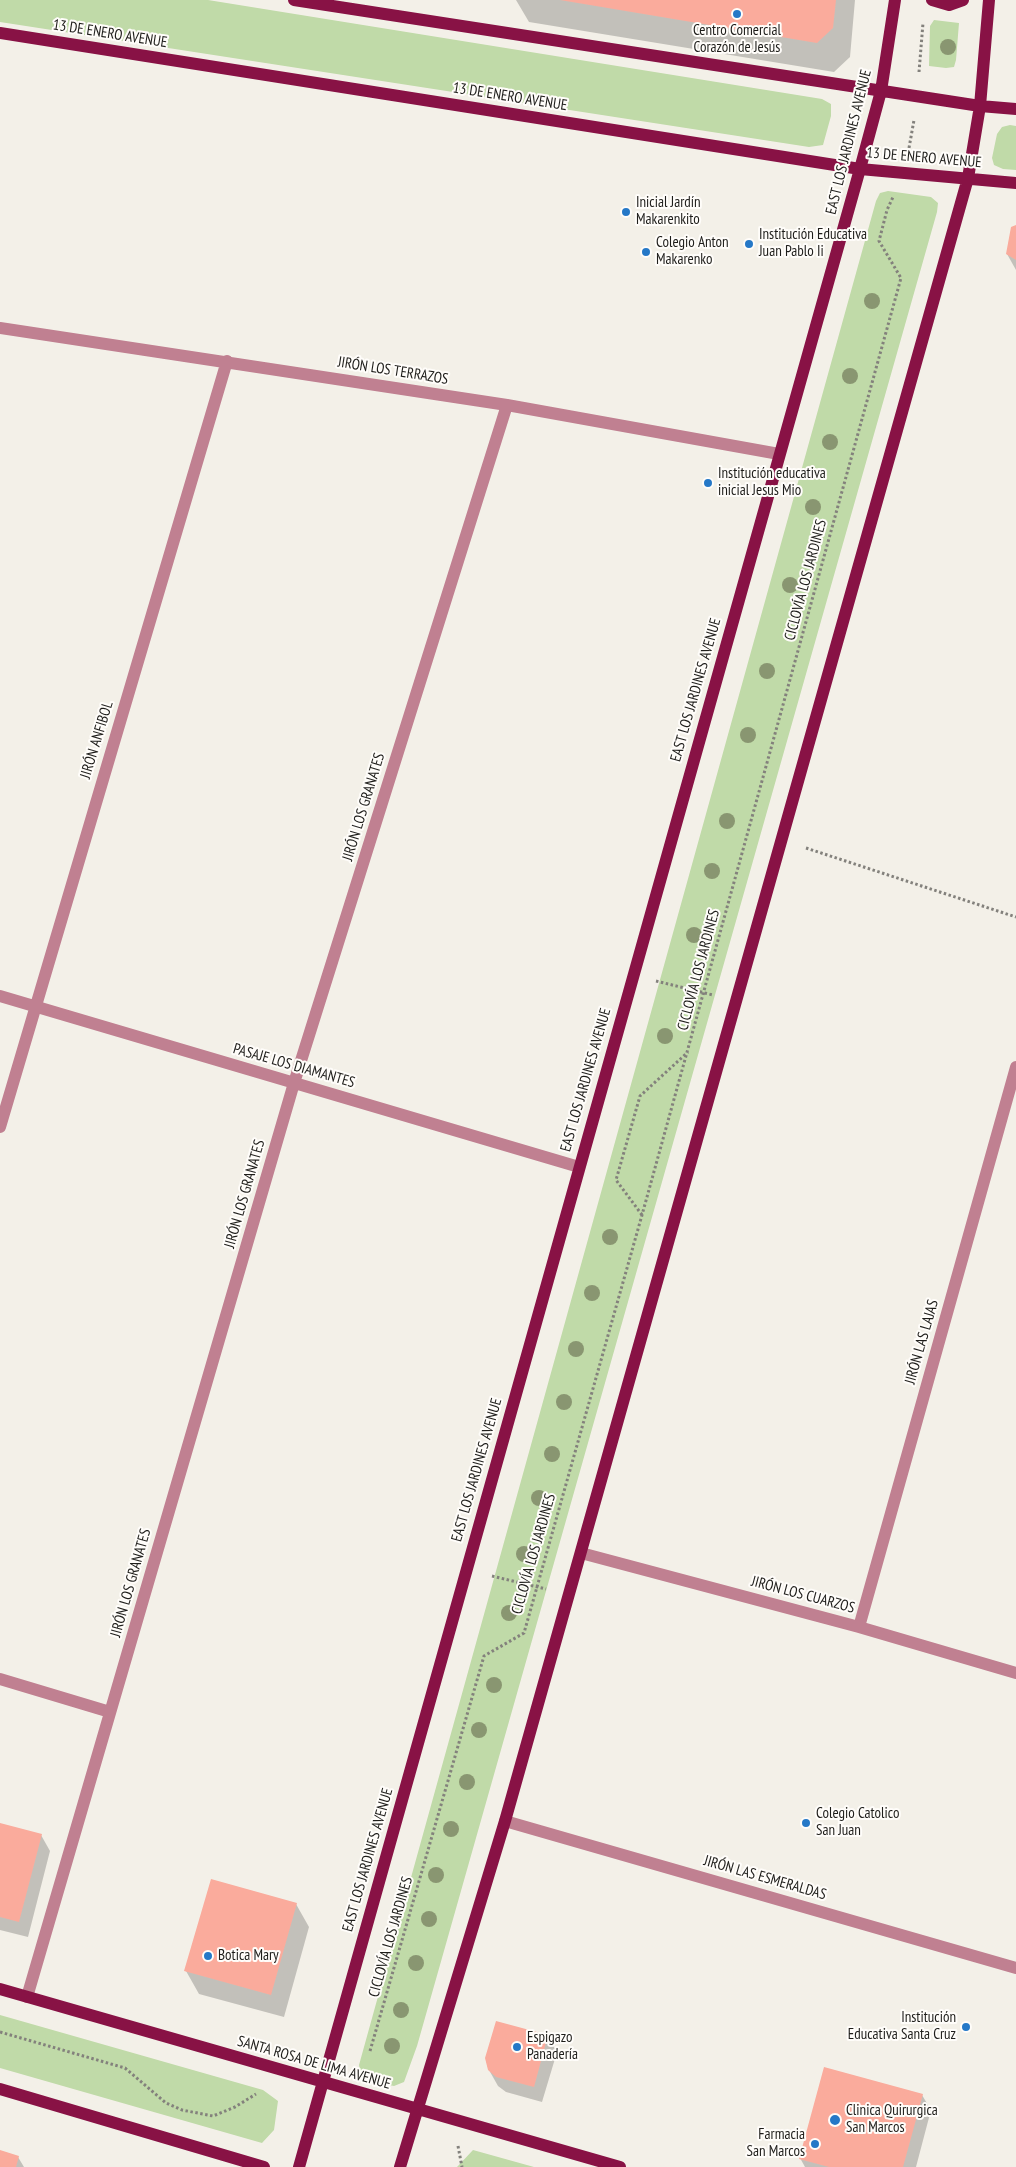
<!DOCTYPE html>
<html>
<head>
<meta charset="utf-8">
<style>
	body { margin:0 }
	canvas { display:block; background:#f3f0e8 }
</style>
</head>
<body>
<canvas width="1016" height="2167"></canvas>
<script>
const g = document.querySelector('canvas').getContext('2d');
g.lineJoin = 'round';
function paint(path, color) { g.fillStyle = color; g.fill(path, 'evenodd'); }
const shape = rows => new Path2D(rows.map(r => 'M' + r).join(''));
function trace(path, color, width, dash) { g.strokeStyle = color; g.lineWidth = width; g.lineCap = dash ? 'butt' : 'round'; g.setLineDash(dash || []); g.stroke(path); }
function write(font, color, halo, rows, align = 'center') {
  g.font = font + ' "PT Sans Narrow",sans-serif'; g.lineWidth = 4; g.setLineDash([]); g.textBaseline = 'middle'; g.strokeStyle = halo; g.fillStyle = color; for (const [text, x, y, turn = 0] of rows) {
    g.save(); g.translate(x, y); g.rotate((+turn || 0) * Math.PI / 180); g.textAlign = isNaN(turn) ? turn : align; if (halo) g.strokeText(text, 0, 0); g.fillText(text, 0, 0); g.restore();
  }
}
paint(shape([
	[0,0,208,0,822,99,831,104,831,116,823,145,809,147,0,22],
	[934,20,959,23,956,60,954,67,946,68,929,66,930,26],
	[1010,125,1016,126,1016,170,1003,169,994,165,992,158,997,134,1002,127],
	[888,191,931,197,938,203,937,212,417,2046,404,2082,394,2086,384,2084,361,2077,359,2065,876,201,880,193],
	[0,2015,263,2090,278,2101,274,2130,262,2143,0,2068],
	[473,2150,534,2167,457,2167]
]), '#c0daa8');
paint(shape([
	[516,0,855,0,850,57,834,72,529,22],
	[1016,226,1016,270,1007,254],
	[0,1824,41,1835,50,1851,28,1937,0,1930],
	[296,1904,309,1927,284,2017,199,1994,186,1971],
	[547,2036,557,2052,542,2102,506,2092,498,2086,489,2070],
	[922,2095,931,2110,916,2167,805,2167,800,2158],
	[0,2152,18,2157,24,2167,0,2167]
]), '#0003');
paint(shape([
	[560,0,836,0,833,28,817,43],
	[1016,225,1016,260,1006,254,1011,227],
	[0,1823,42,1834,19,1922,0,1917],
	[211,1879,297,1903,271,1995,184,1971],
	[496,2021,548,2035,534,2087,496,2077,488,2070,485,2058],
	[824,2067,923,2094,903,2167,829,2167,799,2159],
	[0,2150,19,2156,16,2167,0,2167]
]), '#faab9c');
trace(shape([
	[919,72,923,23],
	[909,148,914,120],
	[806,848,1016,917],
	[656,981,713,995],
	[642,1215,616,1180,640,1096,688,1052],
	[492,1576,546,1589],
	[0,2032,125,2068,166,2103,182,2110,213,2116,235,2107,256,2094],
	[370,2051,484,1656,524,1633,642,1215,901,278,879,241,887,210,893,197],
	[458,2146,462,2167]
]), '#83817c', 3, [2.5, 2.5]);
trace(shape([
	[0,328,507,405,779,454],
	[0,996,579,1167],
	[0,1127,227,361],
	[581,1553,859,1627,1016,1673],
	[859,1627,1016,1067],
	[0,1679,110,1712],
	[505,1821,1016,1968],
	[27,1997,294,1083,507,405]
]), '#c08091', 12);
trace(shape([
	[294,0,980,106,1016,109],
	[932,0,949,5,963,0],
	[0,33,860,169,1016,183],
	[0,1989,620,2167],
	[0,2089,264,2167],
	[299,2167,860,169,881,91,895,0],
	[400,2167,505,1821,968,178,980,106,989,0]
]), '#881245', 12);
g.fillStyle = '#899671';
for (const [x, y] of [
	[948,47],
	[872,301],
	[850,376],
	[830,442],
	[813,507],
	[790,585],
	[767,671],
	[748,735],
	[727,821],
	[712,871],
	[694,935],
	[665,1036],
	[610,1237],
	[592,1293],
	[576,1349],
	[564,1402],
	[552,1454],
	[539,1498],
	[524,1554],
	[509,1613],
	[494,1685],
	[479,1730],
	[467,1782],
	[451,1829],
	[436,1875],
	[429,1919],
	[416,1963],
	[401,2010],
	[392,2046]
]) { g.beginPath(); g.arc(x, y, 8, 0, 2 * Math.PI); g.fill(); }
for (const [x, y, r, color] of [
	[737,14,5,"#2578c7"],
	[626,212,5,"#2578c7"],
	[749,244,5,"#2578c7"],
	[646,252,5,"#2578c7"],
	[708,483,5,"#2578c7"],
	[806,1823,5,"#2578c7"],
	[208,1956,5,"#2578c7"],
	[966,2027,5,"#2578c7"],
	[517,2047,5,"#2578c7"],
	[835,2120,6,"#2578c7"],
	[815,2144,5,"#2578c7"]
]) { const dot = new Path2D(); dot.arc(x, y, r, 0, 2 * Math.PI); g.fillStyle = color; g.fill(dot); trace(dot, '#fffdfa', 2); }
write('15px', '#1e1d1a', '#fffdfa', [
	["Centro Comercial",737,31,"center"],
	["Corazón de Jesús",737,48,"center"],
	["Inicial Jardín",636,203],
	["Makarenkito",636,220],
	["Institución Educativa",759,235],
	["Juan Pablo Ii",759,252],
	["Colegio Anton",656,243],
	["Makarenko",656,260],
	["Institución educativa",718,474],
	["inicial Jesus Mio",718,491],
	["Colegio Catolico",816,1814],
	["San Juan",816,1831],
	["Botica Mary",218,1956],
	["Institución",956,2018,"right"],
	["Educativa Santa Cruz",956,2035,"right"],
	["Espigazo",527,2038],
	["Panadería",527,2055],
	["Clinica Quirurgica",846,2111],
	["San Marcos",846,2128],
	["Farmacia",805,2135,"right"],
	["San Marcos",805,2152,"right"]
], 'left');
write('15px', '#1e1d1a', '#fffdfa', [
	["13 DE ENERO AVENUE",110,34,9],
	["13 DE ENERO AVENUE",510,97,9],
	["EAST LOS JARDINES AVENUE",849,142,-76],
	["13 DE ENERO AVENUE",924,158,5],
	["JIRÓN LOS TERRAZOS",393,371,9],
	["CICLOVÍA LOS JARDINES",806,580,-75],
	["EAST LOS JARDINES AVENUE",696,690,-74],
	["JIRÓN ANFIBOL",97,740,-73],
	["JIRÓN LOS GRANATES",364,807,-73],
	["CICLOVÍA LOS JARDINES",699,970,-75],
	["PASAJE LOS DIAMANTES",294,1066,16],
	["EAST LOS JARDINES AVENUE",586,1080,-74],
	["JIRÓN LOS GRANATES",245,1194,-74],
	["JIRÓN LAS LAJAS",922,1342,-74],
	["EAST LOS JARDINES AVENUE",477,1470,-74],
	["CICLOVÍA LOS JARDINES",534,1554,-74],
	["JIRÓN LOS GRANATES",131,1583,-74],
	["JIRÓN LOS CUARZOS",803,1595,15],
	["EAST LOS JARDINES AVENUE",368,1860,-74],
	["JIRÓN LAS ESMERALDAS",765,1878,16],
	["CICLOVÍA LOS JARDINES",391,1937,-74],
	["SANTA ROSA DE LIMA AVENUE",314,2063,16]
]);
</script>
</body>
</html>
